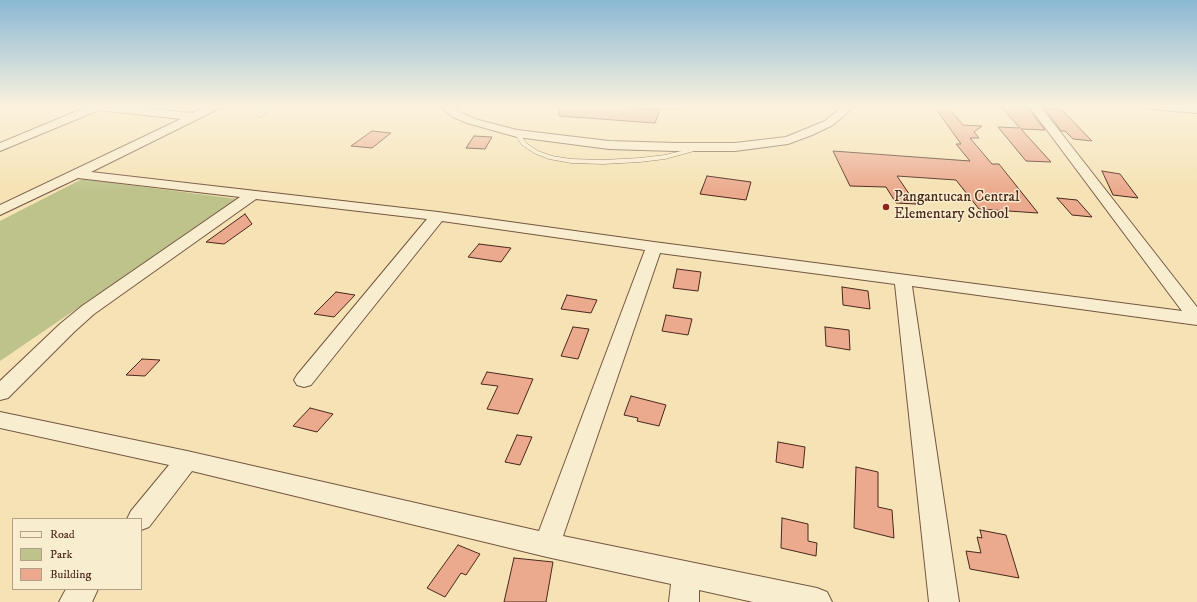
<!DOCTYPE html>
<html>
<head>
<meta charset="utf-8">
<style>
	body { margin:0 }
	#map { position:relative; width:1197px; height:602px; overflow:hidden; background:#f6e3b5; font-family:"IM FELL DW Pica",serif }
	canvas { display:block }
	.legend { position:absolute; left:12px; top:518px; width:130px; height:72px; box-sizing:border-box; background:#f9edcf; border:1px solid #b39e87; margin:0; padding:5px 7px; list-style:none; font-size:12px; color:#4a271b }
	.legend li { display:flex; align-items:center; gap:8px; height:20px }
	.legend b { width:20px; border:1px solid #b39e87 }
</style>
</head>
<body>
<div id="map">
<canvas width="1197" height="602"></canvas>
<ul class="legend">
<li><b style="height:5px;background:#f9edcf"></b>Road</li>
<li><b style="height:11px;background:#bec38c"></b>Park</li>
<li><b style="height:11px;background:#ebaa8e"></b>Building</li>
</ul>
</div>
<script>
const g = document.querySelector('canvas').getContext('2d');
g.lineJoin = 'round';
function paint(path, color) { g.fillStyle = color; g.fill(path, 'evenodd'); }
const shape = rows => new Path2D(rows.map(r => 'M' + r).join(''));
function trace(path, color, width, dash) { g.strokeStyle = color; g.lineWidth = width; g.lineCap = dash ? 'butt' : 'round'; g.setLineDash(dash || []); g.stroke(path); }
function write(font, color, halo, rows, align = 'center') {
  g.font = font + ' "IM FELL DW Pica",serif'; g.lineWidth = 3; g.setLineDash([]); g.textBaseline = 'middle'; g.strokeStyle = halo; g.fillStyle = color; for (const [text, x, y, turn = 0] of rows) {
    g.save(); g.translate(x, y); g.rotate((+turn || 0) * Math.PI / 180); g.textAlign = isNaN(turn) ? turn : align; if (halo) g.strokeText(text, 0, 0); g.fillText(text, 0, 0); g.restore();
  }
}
paint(shape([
	[82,179,238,199,0,361,0,221]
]), '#bec38c');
const building = shape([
	[559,106,611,106,660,110,655,123,559,116,559,106],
	[934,106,947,106,963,125,982,126,974,132,979,138,970,138,992,164,999,164,1038,213,979,209,956,180,897,176,916,204,896,203,886,187,850,186,833,151,970,161,956,144,961,144,934,106],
	[1000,106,1028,108,1045,130,1021,129,1051,162,1026,161,998,127,1020,128,1000,106],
	[1044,108,1061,109,1092,141,1073,139,1065,131,1061,131,1044,108],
	[372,131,391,133,372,148,351,146,372,131],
	[474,136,492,137,485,149,466,148,474,136],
	[1102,171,1120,174,1138,198,1113,195,1102,171],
	[707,176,751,182,746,200,700,194,707,176],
	[1057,198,1077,200,1092,217,1072,215,1057,198],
	[245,214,252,224,224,244,206,242,245,214],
	[479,244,511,248,501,262,468,257,479,244],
	[677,269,701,272,698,291,673,288,677,269],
	[842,287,868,291,870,309,843,305,842,287],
	[336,292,355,295,334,317,314,314,336,292],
	[567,295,597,300,591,313,561,309,567,295],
	[666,315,692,319,688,335,662,331,666,315],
	[573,327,589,329,578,359,561,356,573,327],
	[825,327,849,330,850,350,826,346,825,327],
	[142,359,160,360,145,376,126,375,142,359],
	[487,372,533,379,518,414,487,409,498,386,481,384,487,372],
	[631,396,666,405,659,426,637,421,638,418,624,415,631,396],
	[310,408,333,414,317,432,293,426,310,408],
	[517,435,532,437,520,465,505,462,517,435],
	[778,442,805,447,803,468,776,462,778,442],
	[856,467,878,472,878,507,892,510,894,538,854,528,856,467],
	[782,518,808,524,808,541,817,543,816,556,781,548,782,518],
	[980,530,1006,535,1019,578,970,569,966,551,981,553,977,537,982,538,980,530],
	[458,545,480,554,466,575,461,573,445,597,427,588,458,545],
	[514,558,553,562,546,602,504,602,514,558]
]);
paint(building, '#ebaa8e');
trace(building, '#4a271b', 1);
const service = shape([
	[264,106,270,106,262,117,258,117,257,116,264,106],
	[641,106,689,106,686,108,666,109,644,108,641,106],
	[515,132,519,132,526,143,538,151,552,156,571,159,603,160,640,158,665,155,702,146,705,148,665,159,640,162,603,164,571,163,549,159,534,153,522,145,514,133,515,132]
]);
const minor = shape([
	[89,106,125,106,192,113,208,106,221,106,220,108,198,119,91,172,438,212,654,242,1182,311,1029,106,1040,106,1197,307,1197,325,912,286,959,602,929,602,895,284,660,253,563,536,817,588,827,592,832,602,753,602,699,590,699,602,669,602,671,584,547,557,192,471,149,527,141,530,141,519,127,519,131,511,169,465,0,428,0,412,187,451,539,531,645,250,442,221,311,385,304,387,297,385,294,380,297,375,427,219,256,199,94,314,74,332,8,398,0,400,0,381,60,324,82,306,240,197,78,178,0,215,0,205,181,119,99,110,0,151,0,143,89,106],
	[440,106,452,106,461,113,475,119,517,130,609,141,675,143,735,143,786,137,825,121,843,106,855,106,833,125,812,135,788,144,735,151,675,151,609,149,517,137,467,123,453,117,440,106],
	[1145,106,1197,107,1197,113,1150,109,1145,106],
	[66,589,98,589,92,602,59,602,66,589]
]);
trace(service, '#755642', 1);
trace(minor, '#755642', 2);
paint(service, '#f9edcf');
paint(minor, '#f9edcf');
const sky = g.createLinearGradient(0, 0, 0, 190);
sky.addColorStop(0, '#8ab8d4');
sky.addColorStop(0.56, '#fbf2de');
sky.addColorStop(1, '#fbf2de00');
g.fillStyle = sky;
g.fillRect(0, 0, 1197, 190);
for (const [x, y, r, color] of [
	[886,207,4,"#8f2418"]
]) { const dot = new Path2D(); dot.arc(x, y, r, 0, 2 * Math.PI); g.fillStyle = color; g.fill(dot); trace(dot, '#f9edcf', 1.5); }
write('15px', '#4a271b', '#f9edcf', [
	["Pangantucan Central",894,198],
	["Elementary School",894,215]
], 'left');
</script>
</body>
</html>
